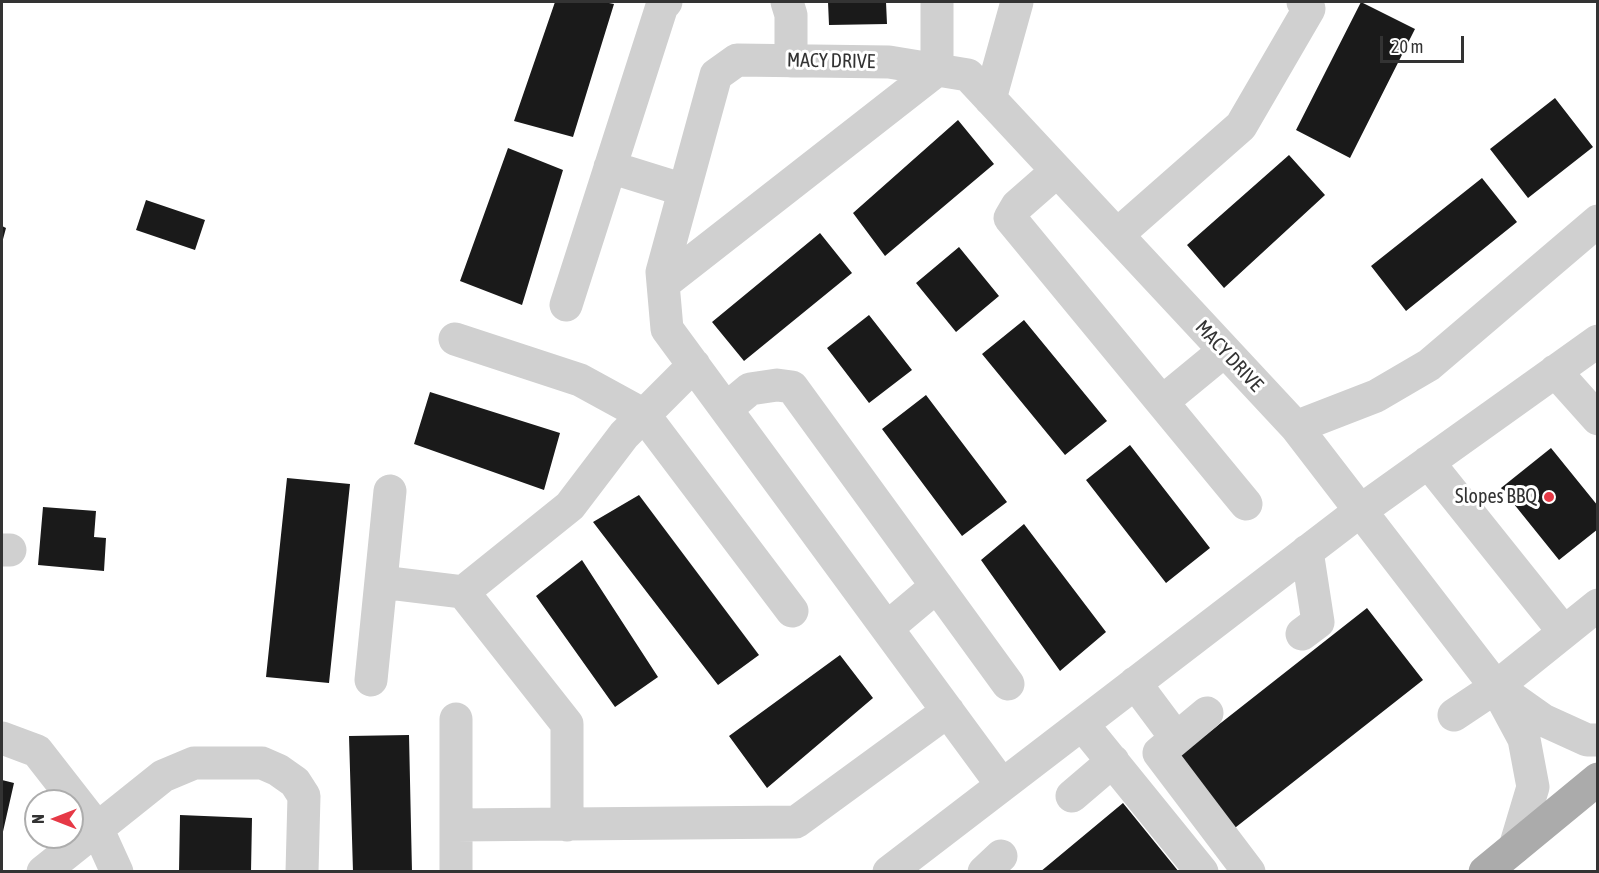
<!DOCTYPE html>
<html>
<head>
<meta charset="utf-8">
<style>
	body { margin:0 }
	#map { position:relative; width:1599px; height:873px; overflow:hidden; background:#fff; font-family:"Asap Condensed",sans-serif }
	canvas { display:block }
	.frame { position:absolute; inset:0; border:3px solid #333; pointer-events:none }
	.north { position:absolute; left:24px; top:789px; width:60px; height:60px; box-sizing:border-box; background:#fff; border:2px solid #adadad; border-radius:50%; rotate:270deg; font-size:16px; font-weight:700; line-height:24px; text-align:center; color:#333 }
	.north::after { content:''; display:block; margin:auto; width:21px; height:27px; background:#e63946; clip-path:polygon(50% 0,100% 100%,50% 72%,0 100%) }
	.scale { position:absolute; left:1380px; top:36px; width:84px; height:27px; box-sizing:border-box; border:3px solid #333; border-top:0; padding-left:8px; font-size:18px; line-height:21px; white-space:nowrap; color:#333; -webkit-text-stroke:4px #fff; paint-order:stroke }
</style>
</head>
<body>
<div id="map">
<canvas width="1599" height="873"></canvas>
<div class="frame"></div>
<div class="north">N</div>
<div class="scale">20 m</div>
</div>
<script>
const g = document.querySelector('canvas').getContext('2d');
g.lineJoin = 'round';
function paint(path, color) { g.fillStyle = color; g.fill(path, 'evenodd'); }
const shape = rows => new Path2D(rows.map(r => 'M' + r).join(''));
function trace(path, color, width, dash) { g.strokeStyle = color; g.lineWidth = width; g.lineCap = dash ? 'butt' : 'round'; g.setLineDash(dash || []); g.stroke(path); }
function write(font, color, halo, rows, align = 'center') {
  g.font = font + ' "Asap Condensed",sans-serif'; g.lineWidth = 6; g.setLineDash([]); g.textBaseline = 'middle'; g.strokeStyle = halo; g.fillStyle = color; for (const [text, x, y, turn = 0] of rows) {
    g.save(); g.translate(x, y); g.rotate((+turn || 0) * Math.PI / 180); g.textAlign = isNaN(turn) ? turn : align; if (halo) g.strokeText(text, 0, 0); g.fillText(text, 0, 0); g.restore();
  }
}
paint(shape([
	[555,2,604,2,614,4,573,137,514,121],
	[828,2,886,2,887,24,829,25],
	[1361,2,1415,29,1350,158,1296,130],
	[1555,98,1593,147,1528,198,1490,149],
	[958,120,994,164,885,256,853,213],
	[508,148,563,170,522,305,460,281],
	[1289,155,1325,195,1224,288,1187,245],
	[1482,178,1517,222,1406,311,1371,266],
	[146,200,205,220,195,250,136,230],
	[2,226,6,228,2,243],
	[820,233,852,273,744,361,712,322],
	[959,247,999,296,956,332,916,283],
	[869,315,912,370,869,403,827,348],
	[1024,320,1107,421,1065,455,982,354],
	[430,392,560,433,544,490,414,444],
	[926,395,1007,502,962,536,882,429],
	[1130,445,1210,548,1166,583,1086,480],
	[1551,448,1598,506,1598,529,1559,560,1501,488],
	[287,478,350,484,329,683,266,677],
	[639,495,759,655,718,685,593,522],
	[43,507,96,511,94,537,106,538,104,571,38,565],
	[1024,524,1106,632,1060,671,981,560],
	[582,560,658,677,615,707,536,596],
	[1367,608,1423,680,1231,831,1175,759],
	[840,655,873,698,767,788,729,736],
	[409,735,412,872,353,872,349,736],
	[2,780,14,783,2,836],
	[1123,803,1179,872,1040,872],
	[180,815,252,818,251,872,179,872]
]), '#1a1a1a');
trace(shape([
	[787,2,791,15,791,61],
	[990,99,1017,2],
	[610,167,684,190],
	[1057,171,1017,206,1010,218,1246,504],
	[1117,235,1241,126,1309,9,1303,2],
	[663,284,937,70,937,2],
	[566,305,662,6,666,2],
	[455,339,580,380,644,415,792,611],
	[1555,371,1598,419],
	[1162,402,1224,351],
	[726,409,750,389,777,385,792,387,1008,684],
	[1296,427,1376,396,1429,365,1598,221],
	[1428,462,1564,632],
	[2,550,10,550],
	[381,582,463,592,570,506,624,435,694,365],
	[463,592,567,724,567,825],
	[887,628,937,586],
	[1302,634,1318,622,1307,551],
	[371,680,390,491],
	[1135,683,1176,738],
	[1502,691,1543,720,1587,740,1598,740],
	[1207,713,1159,753,1249,872],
	[1454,715,1496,687,1598,605],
	[456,719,456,872],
	[1082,724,1202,872],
	[2,738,37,751,97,828,117,872],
	[1002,785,667,329,662,272,716,75,737,60,889,62,968,75,1296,427,1496,687,1524,739,1533,787,1515,847],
	[1072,796,1113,761],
	[456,825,796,822,948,711],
	[43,872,163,776,194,763,262,763,278,770,295,782,304,796,302,872],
	[889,872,1360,511,1598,341],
	[984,872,1001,856]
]), '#d0d0d0', 33);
trace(shape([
	[1485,872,1598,779]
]), '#ababab', 33);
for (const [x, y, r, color] of [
	[1549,497,6,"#e63946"]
]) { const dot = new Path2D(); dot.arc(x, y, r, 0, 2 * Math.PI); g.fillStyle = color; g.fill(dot); trace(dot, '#fff', 2); }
write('20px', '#333', '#fff', [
	["MACY DRIVE",831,61,1],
	["MACY DRIVE",1229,356,47]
]);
write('20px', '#333', '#fff', [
	["Slopes BBQ",1537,497]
], 'right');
</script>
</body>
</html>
